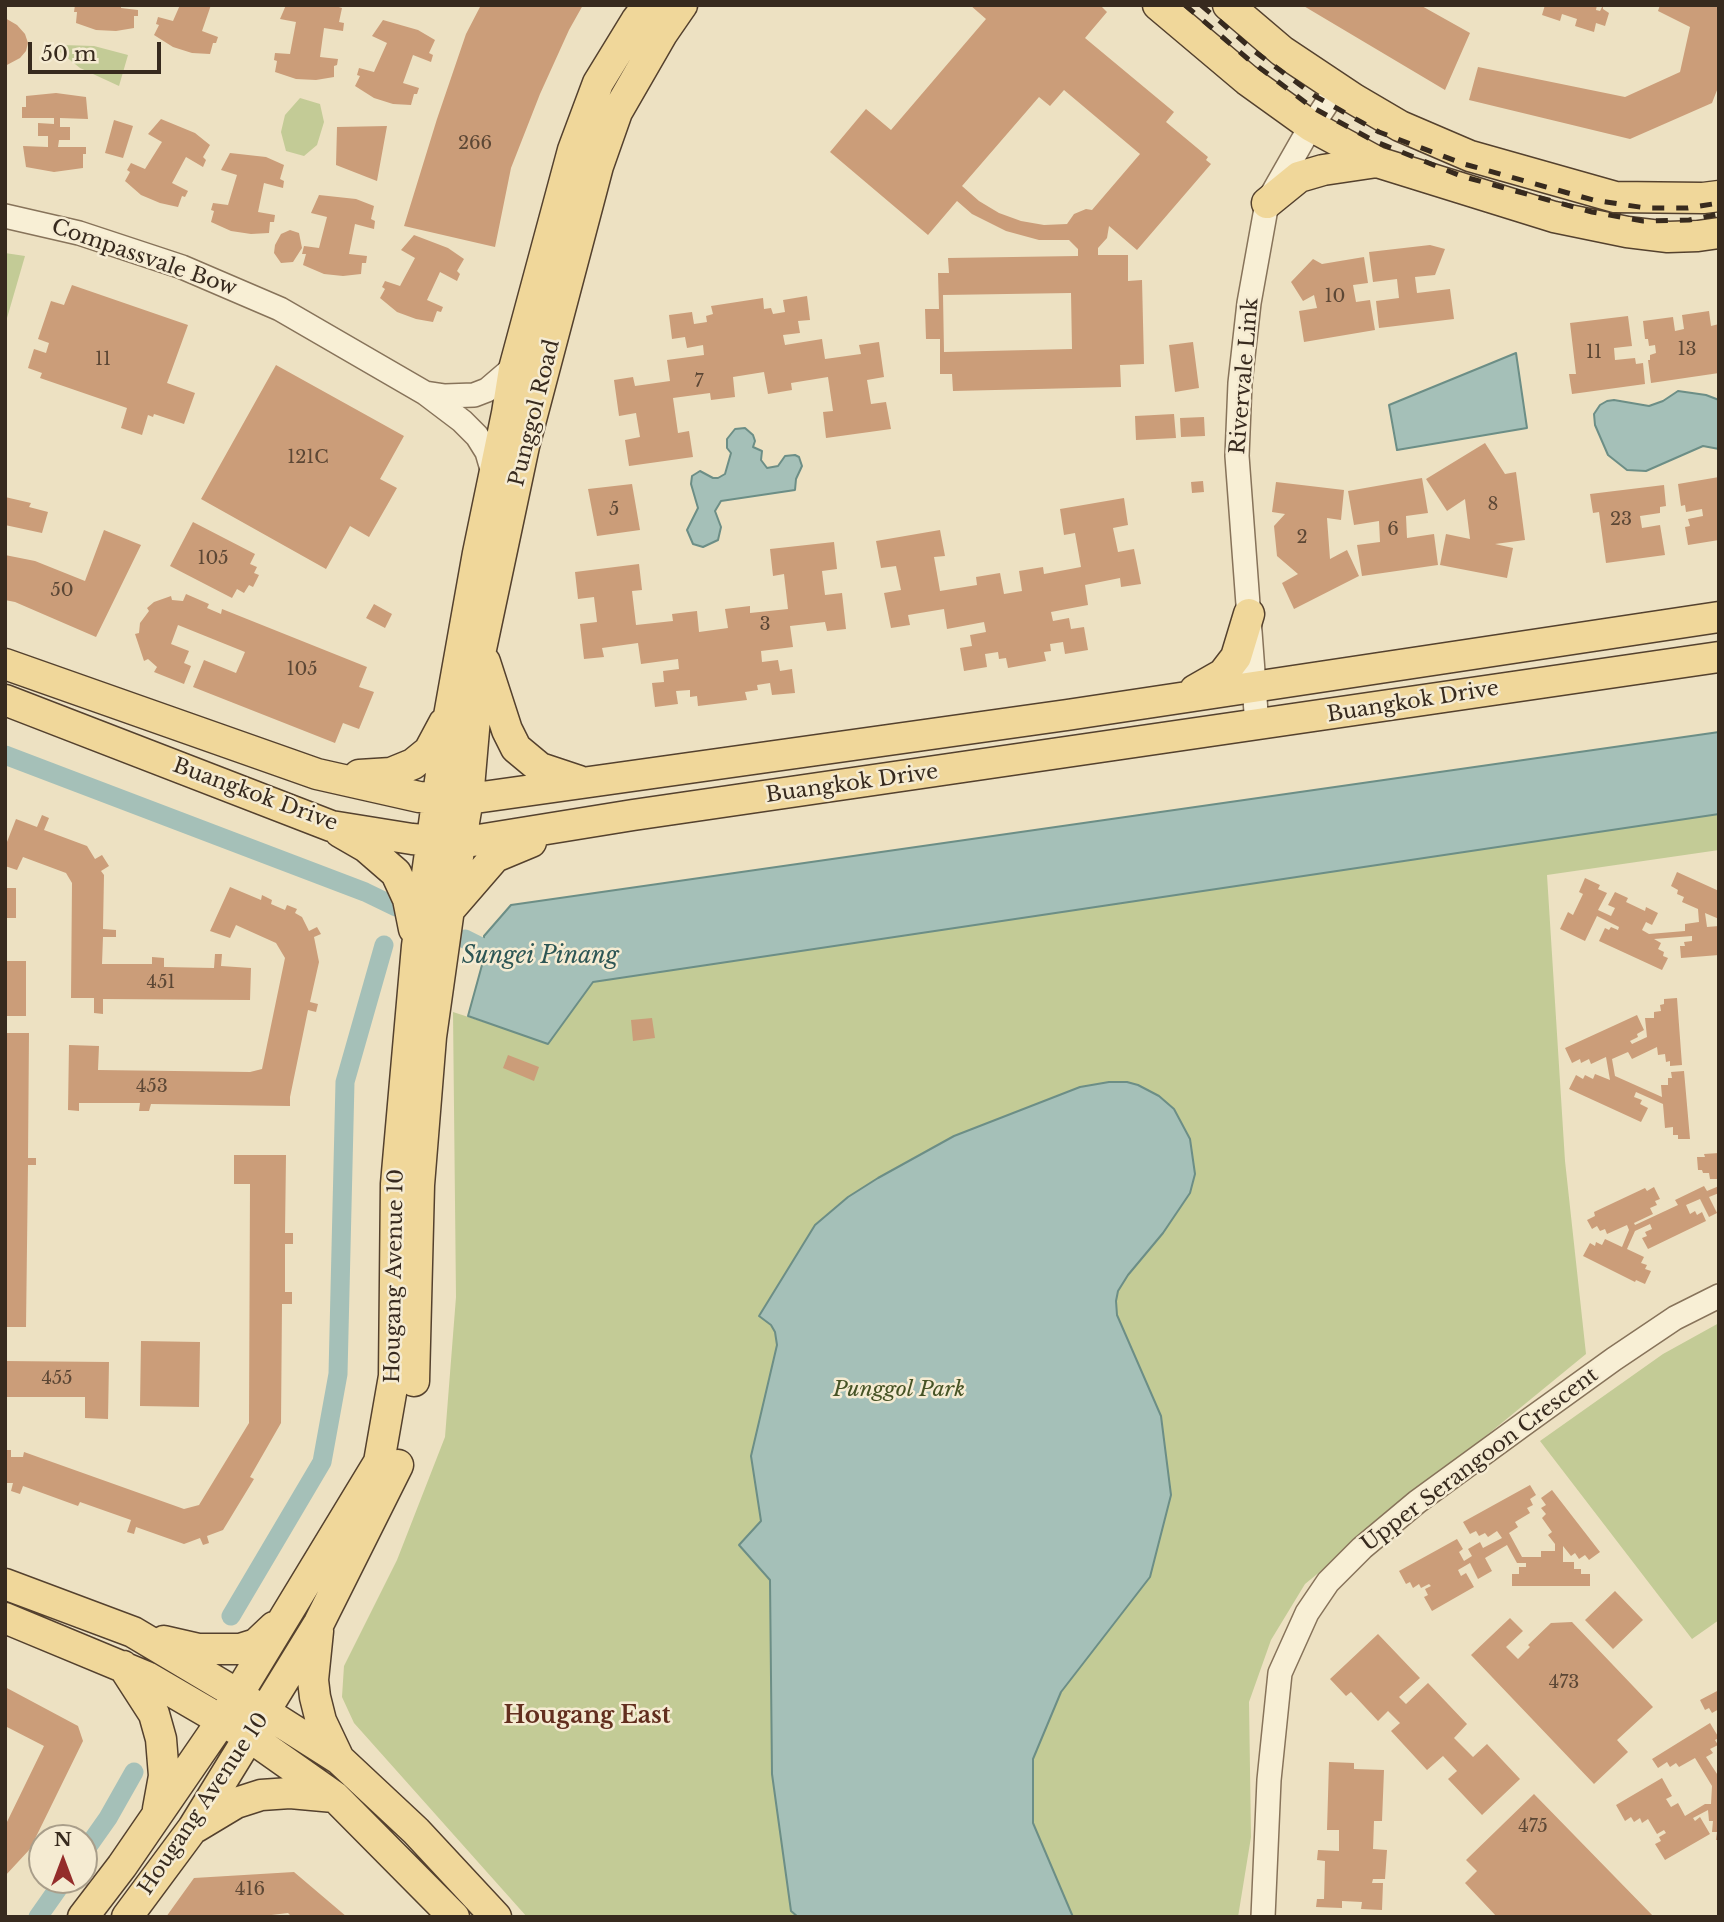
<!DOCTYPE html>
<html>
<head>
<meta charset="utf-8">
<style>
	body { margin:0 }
	#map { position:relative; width:1724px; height:1922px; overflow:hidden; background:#ede1c2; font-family:"Libre Baskerville",serif }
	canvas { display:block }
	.frame { position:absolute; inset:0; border:7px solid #372a1e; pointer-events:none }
	.north { position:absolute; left:28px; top:1824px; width:70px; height:70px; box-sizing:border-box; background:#f5ebd2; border:2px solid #a99e8a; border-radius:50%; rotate:0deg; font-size:19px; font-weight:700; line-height:28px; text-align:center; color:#372a1e }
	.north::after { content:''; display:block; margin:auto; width:24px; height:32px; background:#942d2b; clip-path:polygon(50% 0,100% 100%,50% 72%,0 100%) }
	.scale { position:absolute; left:28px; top:42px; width:133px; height:32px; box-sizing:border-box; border:4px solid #372a1e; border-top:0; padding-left:9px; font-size:21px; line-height:24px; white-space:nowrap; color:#372a1e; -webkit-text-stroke:5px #f5ebd2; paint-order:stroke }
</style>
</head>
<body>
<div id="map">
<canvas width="1724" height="1922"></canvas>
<div class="frame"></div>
<div class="north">N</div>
<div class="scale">50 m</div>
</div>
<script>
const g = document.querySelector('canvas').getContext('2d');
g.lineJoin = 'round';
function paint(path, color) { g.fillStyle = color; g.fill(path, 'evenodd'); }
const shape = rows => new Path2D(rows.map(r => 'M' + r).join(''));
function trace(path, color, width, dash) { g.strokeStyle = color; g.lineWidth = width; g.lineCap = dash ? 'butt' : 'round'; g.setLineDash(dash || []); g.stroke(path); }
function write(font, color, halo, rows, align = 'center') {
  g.font = font + ' "Libre Baskerville",serif'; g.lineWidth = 5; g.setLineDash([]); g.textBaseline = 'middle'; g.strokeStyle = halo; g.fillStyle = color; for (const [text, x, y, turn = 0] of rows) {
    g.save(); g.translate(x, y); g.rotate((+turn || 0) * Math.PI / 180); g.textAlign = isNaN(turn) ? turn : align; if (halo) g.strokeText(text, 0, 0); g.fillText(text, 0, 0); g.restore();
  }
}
paint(shape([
	[62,45,94,46,128,55,119,86,80,68,60,52],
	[300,98,320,104,324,122,317,145,304,156,286,151,281,132,285,115],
	[5,253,25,256,5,325],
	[1719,814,1719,850,1547,875,1565,1161,1586,1354,1305,1584,1271,1640,1249,1702,1251,1837,1238,1917,527,1917,354,1723,342,1697,344,1666,397,1560,445,1437,456,1297,453,1012,548,1043,592,982],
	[1719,1323,1719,1620,1692,1639,1540,1441,1663,1354]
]), '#c3cb96');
const water = shape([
	[1516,353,1527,428,1397,450,1389,405,1516,353],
	[1678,391,1706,395,1719,400,1719,449,1703,446,1646,471,1627,470,1608,455,1595,425,1594,414,1600,405,1607,401,1614,400,1649,406,1663,401,1678,391],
	[745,428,753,435,755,441,753,447,762,451,761,460,767,468,778,466,785,456,795,455,799,457,802,466,796,479,795,490,721,501,715,511,721,527,718,540,703,547,693,544,687,530,698,508,691,484,692,476,700,471,713,478,718,478,725,474,731,453,727,448,727,439,735,429,745,428],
	[1719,732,1719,814,593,982,548,1044,468,1016,482,965,484,936,511,905,1719,732],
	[1109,1082,1127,1082,1138,1085,1159,1096,1174,1109,1190,1139,1195,1174,1190,1193,1163,1233,1128,1275,1118,1291,1116,1301,1117,1315,1161,1416,1171,1495,1150,1577,1061,1692,1033,1759,1033,1823,1073,1917,798,1917,791,1911,772,1774,770,1580,739,1545,761,1521,751,1456,777,1345,775,1332,771,1325,759,1316,815,1225,848,1197,878,1178,954,1136,1080,1087,1109,1082]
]);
paint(water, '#a5c0b8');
trace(water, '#6c8e86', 2);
trace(shape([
	[5,755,365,892,396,907],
	[465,939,483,948],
	[231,1616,322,1462,338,1374,345,1082,384,945],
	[84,1852,108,1818,134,1772],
	[38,1917,64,1880]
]), '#a5c0b8', 19);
paint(shape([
	[75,5,121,5,121,8,138,10,138,16,134,16,134,28,116,31,96,30,76,23,77,12,74,12],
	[180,5,211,5,202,31,218,37,216,43,213,43,210,54,192,53,173,47,154,35,159,25,156,24,158,17,173,21],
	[286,5,332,5,342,8,339,22,344,23,343,31,324,28,320,57,338,59,337,65,334,66,334,77,316,80,296,79,275,72,277,61,274,60,275,53,290,54,296,22,280,19],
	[481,5,583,5,569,30,540,94,511,168,495,247,404,226,437,119,466,34],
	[970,5,1100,5,1107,12,1085,38,1174,112,1166,122,1208,157,1206,160,1211,164,1137,250,1109,226,1107,238,1098,248,1098,255,1128,255,1128,281,1142,280,1144,364,1120,365,1121,387,953,391,952,374,940,374,940,339,926,339,925,309,939,309,938,273,949,273,948,258,1078,256,1078,249,1069,240,1039,240,1006,231,972,214,957,201,928,235,830,152,866,109,891,130,986,19],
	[1064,90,1140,154,1092,210,1086,209,1074,214,1067,224,1044,225,1021,221,999,213,979,201,962,186,1039,97,1050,106],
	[1071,293,1072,349,944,352,943,295],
	[1302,5,1420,5,1470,33,1445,90],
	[1545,5,1597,5,1596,10,1600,11,1603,5,1603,9,1609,13,1605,26,1596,23,1594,32,1575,26,1577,19,1562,14,1560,21,1542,15],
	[1660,5,1719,5,1719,85,1712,103,1630,139,1469,100,1478,67,1625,97,1680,72,1690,27,1658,11],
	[5,18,17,25,25,34,28,43,26,51,20,58,5,66],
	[383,20,418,30,435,40,429,53,433,55,431,62,413,55,403,83,419,88,417,94,414,94,411,105,393,104,374,98,355,86,360,76,357,75,359,68,374,72,387,43,372,36],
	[56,93,86,97,88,119,60,118,60,127,70,127,70,140,59,140,58,147,86,147,86,154,83,154,83,168,54,172,26,167,23,146,48,147,48,136,38,136,38,123,54,124,54,118,22,118,22,107,26,107,26,96],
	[161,119,195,133,210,145,203,157,206,160,203,167,186,157,172,183,188,191,185,197,182,196,178,207,160,203,141,195,125,181,130,172,127,170,131,163,145,169,162,142,148,134],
	[114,120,133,126,123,158,105,153],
	[387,126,377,181,336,165,337,127],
	[230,153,266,157,284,165,280,179,284,181,283,188,264,183,258,212,275,215,274,222,270,222,269,233,251,234,231,231,211,222,214,211,211,210,213,203,228,205,237,175,221,170],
	[319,195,356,199,374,206,371,219,375,221,374,229,355,224,349,254,367,256,366,263,362,263,361,274,343,276,324,274,303,265,306,254,302,254,304,246,319,248,327,217,311,213],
	[290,230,299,233,302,248,293,262,281,263,274,253,275,245,281,234],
	[414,235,448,248,464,259,457,271,460,274,457,281,440,272,427,300,443,307,441,312,437,311,433,322,416,319,397,312,380,298,385,289,382,287,385,281,400,286,415,258,401,250],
	[1430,245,1445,249,1435,275,1415,277,1417,293,1450,289,1454,319,1379,328,1376,301,1399,298,1397,279,1373,282,1369,252],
	[1364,257,1368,283,1353,285,1356,302,1370,300,1375,330,1304,342,1299,311,1317,308,1314,295,1303,301,1291,282,1313,259,1322,264],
	[72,285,188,325,167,383,195,393,184,424,154,414,153,417,148,415,142,435,121,428,127,408,40,378,42,373,28,368,34,349,46,353,49,343,38,339,51,301,64,305],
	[807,296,810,320,798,321,800,333,783,335,785,345,822,339,825,359,861,354,859,345,879,342,884,377,867,380,871,404,886,402,891,429,826,438,823,412,833,411,828,377,791,383,792,390,768,394,764,372,733,377,735,397,711,400,710,393,673,398,678,433,689,431,693,457,629,466,625,440,640,437,636,413,619,416,614,380,633,377,635,386,670,381,667,360,704,355,703,345,687,348,685,337,672,339,669,315,692,312,694,324,707,322,706,316,713,314,711,306,763,298,764,309,771,308,773,314,785,312,783,300],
	[1709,311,1711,326,1719,324,1719,373,1651,383,1648,360,1650,360,1650,355,1656,353,1655,345,1649,346,1648,339,1645,339,1643,321,1673,317,1675,331,1684,329,1682,315],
	[1628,316,1632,346,1614,348,1615,360,1635,358,1636,364,1643,363,1645,384,1572,394,1569,374,1576,374,1570,323],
	[1193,342,1199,388,1175,392,1169,345],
	[276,365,404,436,380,479,397,488,369,537,350,526,326,569,201,499],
	[1174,414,1176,438,1136,440,1135,416],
	[1204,417,1205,436,1181,437,1180,418],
	[1485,443,1505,474,1516,472,1525,540,1495,544,1513,548,1507,578,1440,565,1446,534,1470,539,1465,499,1447,511,1426,479],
	[1719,477,1719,540,1688,545,1685,527,1690,526,1688,519,1703,516,1702,509,1686,512,1685,505,1681,506,1678,484],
	[1422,478,1428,513,1406,516,1407,538,1434,534,1438,565,1362,576,1357,545,1380,542,1379,521,1354,525,1348,491],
	[1203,481,1204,492,1192,493,1191,482],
	[1276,482,1344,490,1341,520,1327,518,1330,559,1347,550,1359,576,1294,609,1282,583,1298,574,1277,556,1274,526,1285,514,1272,512],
	[632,484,640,530,597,536,588,489],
	[1664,485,1666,506,1660,507,1660,513,1640,516,1642,528,1660,525,1665,555,1606,563,1599,512,1593,513,1590,494],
	[5,497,31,503,29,507,48,512,42,533,5,525],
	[1124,498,1128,525,1113,528,1118,552,1134,549,1141,584,1121,587,1120,578,1085,585,1088,605,1051,612,1053,621,1069,618,1071,629,1084,627,1088,650,1065,654,1063,642,1050,644,1051,651,1044,652,1046,661,1008,668,1006,658,999,659,998,652,985,654,987,667,964,671,960,648,972,646,970,635,986,632,984,622,947,629,944,609,908,615,910,625,891,628,884,593,901,590,896,566,881,568,876,541,940,530,945,556,934,557,940,591,977,585,976,577,1000,573,1004,594,1022,591,1019,571,1043,567,1044,574,1081,567,1075,533,1064,535,1060,509],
	[193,522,255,554,250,564,257,567,254,573,259,575,253,587,249,585,244,593,237,589,232,598,170,566],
	[104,530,141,545,96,637,15,602,5,600,5,555,35,561,85,581],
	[834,542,837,569,822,571,825,595,842,593,846,629,827,631,825,622,790,626,793,647,761,651,762,662,778,660,780,671,792,669,795,693,772,695,770,683,757,685,758,690,745,692,747,700,698,706,697,696,690,697,690,690,676,691,678,704,655,707,652,683,664,682,663,671,679,669,678,659,641,664,638,643,602,648,604,657,584,659,580,624,597,622,594,597,578,599,575,572,639,564,642,590,632,591,636,625,673,621,672,614,697,611,699,632,728,628,725,609,750,606,750,613,788,609,784,574,773,576,770,549],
	[186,594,209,604,207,608,221,614,222,609,367,667,359,687,374,692,359,729,343,723,335,743,193,687,204,660,236,673,245,652,178,625,171,644,189,651,184,663,191,666,184,684,154,672,157,667,148,659,144,661,135,634,139,633,140,623,149,611,147,608,154,602,171,596,172,600,183,601],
	[374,604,392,614,385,628,366,618],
	[42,815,49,818,44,830,87,846,95,859,102,855,109,866,101,871,104,875,103,929,116,930,116,937,103,937,102,964,152,964,152,957,164,958,164,967,214,968,215,954,222,954,221,966,251,968,250,1000,103,999,103,1014,94,1013,94,998,71,998,72,883,66,873,23,857,17,870,5,866,5,847,16,819,37,827],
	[1677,872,1719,891,1719,919,1705,913,1707,927,1719,926,1719,955,1681,958,1680,946,1685,946,1684,942,1692,941,1692,936,1654,939,1661,943,1658,949,1664,952,1663,956,1668,958,1662,970,1599,941,1605,928,1609,930,1611,927,1618,930,1619,927,1597,916,1585,941,1560,929,1568,912,1573,915,1583,894,1579,892,1585,878,1600,885,1598,889,1607,893,1598,910,1611,916,1615,908,1608,905,1615,892,1628,898,1626,902,1645,911,1646,907,1658,913,1652,925,1646,922,1642,930,1649,934,1685,931,1685,924,1699,922,1698,909,1682,902,1684,897,1677,894,1678,890,1671,886],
	[230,887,261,900,262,895,272,900,271,904,285,910,287,905,297,909,295,913,302,917,309,931,317,927,321,934,314,937,319,962,310,1002,318,1004,316,1012,308,1010,290,1097,290,1106,151,1104,149,1111,139,1111,140,1103,79,1103,79,1111,68,1110,69,1045,99,1046,98,1070,250,1072,262,1069,285,958,276,943,236,925,230,938,210,931],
	[5,888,16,888,16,918,5,918],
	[5,961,26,961,26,1016,5,1016],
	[1677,998,1682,1065,1670,1066,1670,1061,1666,1062,1665,1054,1658,1055,1657,1047,1632,1059,1628,1052,1612,1059,1615,1076,1662,1097,1661,1085,1668,1085,1668,1078,1672,1078,1671,1072,1684,1071,1690,1139,1678,1139,1678,1135,1673,1135,1673,1127,1665,1128,1663,1104,1636,1092,1634,1097,1642,1100,1640,1104,1648,1108,1641,1122,1569,1089,1576,1075,1583,1079,1585,1075,1593,1079,1595,1074,1610,1080,1606,1057,1591,1064,1589,1059,1581,1063,1580,1059,1572,1063,1565,1048,1637,1015,1644,1030,1637,1034,1638,1037,1630,1041,1632,1044,1647,1037,1645,1018,1654,1018,1654,1012,1661,1011,1660,1005,1664,1004,1664,999],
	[652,1018,655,1038,633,1041,631,1020],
	[5,1033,29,1033,28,1158,36,1158,36,1165,28,1165,26,1327,5,1327],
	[508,1055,539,1067,534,1081,503,1068],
	[1719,1153,1719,1179,1710,1179,1709,1173,1703,1173,1702,1170,1698,1170,1697,1157,1705,1157,1704,1154],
	[234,1155,286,1155,285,1233,293,1233,293,1244,285,1244,285,1292,292,1292,292,1304,282,1304,281,1423,250,1477,254,1479,223,1530,207,1536,209,1543,203,1545,200,1538,184,1544,136,1527,134,1534,127,1532,131,1520,80,1502,78,1506,23,1486,20,1494,11,1491,13,1483,5,1483,5,1450,11,1450,11,1457,23,1457,24,1452,184,1509,199,1505,249,1423,250,1184,234,1184],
	[1704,1186,1707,1191,1719,1186,1719,1193,1709,1197,1717,1213,1709,1217,1700,1199,1686,1205,1690,1214,1695,1211,1697,1215,1702,1212,1706,1221,1648,1249,1642,1238,1647,1236,1645,1232,1652,1229,1650,1224,1635,1231,1627,1249,1644,1257,1641,1263,1647,1265,1645,1269,1651,1271,1645,1284,1636,1280,1635,1282,1583,1256,1590,1243,1595,1246,1596,1242,1602,1245,1605,1239,1622,1247,1629,1230,1627,1225,1607,1234,1605,1229,1600,1231,1597,1226,1592,1229,1587,1220,1595,1216,1594,1212,1645,1188,1647,1191,1654,1187,1660,1199,1655,1201,1657,1205,1650,1208,1653,1214,1634,1223,1635,1225,1678,1205,1675,1200],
	[141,1341,200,1342,199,1407,140,1406],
	[5,1361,109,1362,108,1419,85,1418,85,1397,5,1397],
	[1530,1485,1536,1495,1530,1499,1533,1505,1527,1508,1530,1513,1515,1522,1518,1527,1509,1533,1522,1557,1541,1557,1541,1551,1555,1551,1555,1544,1548,1535,1552,1532,1542,1518,1546,1514,1541,1508,1546,1505,1541,1498,1552,1490,1600,1552,1589,1560,1585,1555,1579,1559,1575,1553,1571,1556,1563,1546,1563,1562,1574,1562,1574,1569,1581,1569,1581,1574,1590,1574,1590,1586,1512,1586,1512,1574,1519,1574,1519,1567,1526,1567,1526,1563,1517,1563,1507,1545,1485,1558,1492,1571,1478,1579,1470,1563,1458,1570,1461,1576,1466,1573,1474,1587,1432,1611,1424,1597,1428,1595,1425,1589,1431,1586,1429,1584,1421,1588,1419,1584,1413,1588,1410,1582,1406,1584,1399,1571,1457,1539,1463,1549,1459,1552,1464,1561,1472,1556,1468,1549,1480,1542,1483,1548,1502,1538,1497,1531,1488,1537,1485,1533,1479,1536,1476,1531,1470,1534,1463,1522],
	[1615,1591,1643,1620,1613,1649,1585,1620],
	[1510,1618,1523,1631,1506,1647,1518,1659,1530,1647,1528,1645,1551,1623,1572,1622,1653,1707,1617,1740,1628,1752,1594,1784,1471,1655],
	[1378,1634,1420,1678,1399,1697,1406,1704,1428,1683,1467,1724,1454,1738,1473,1757,1487,1744,1520,1779,1482,1815,1448,1779,1457,1771,1443,1756,1427,1770,1391,1731,1400,1723,1388,1711,1378,1721,1351,1692,1346,1696,1330,1679],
	[5,1687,78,1726,83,1741,30,1849,5,1876,5,1826,44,1746,5,1726],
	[1719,1690,1719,1709,1712,1713,1709,1708,1705,1710,1700,1700],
	[1710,1723,1719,1738,1715,1740,1718,1745,1710,1749,1713,1753,1706,1757,1719,1777,1719,1840,1716,1840,1717,1832,1712,1832,1713,1821,1709,1821,1708,1810,1693,1818,1695,1821,1700,1817,1710,1834,1665,1860,1655,1844,1661,1841,1659,1837,1666,1833,1664,1830,1657,1834,1648,1819,1642,1823,1640,1818,1634,1822,1631,1817,1625,1821,1616,1805,1662,1778,1672,1796,1666,1799,1671,1807,1678,1803,1685,1816,1705,1804,1711,1804,1712,1786,1695,1758,1679,1767,1676,1763,1670,1767,1667,1762,1658,1768,1652,1759],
	[1329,1762,1354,1763,1354,1769,1384,1770,1382,1821,1374,1821,1373,1849,1387,1850,1385,1879,1373,1879,1372,1883,1383,1883,1382,1910,1361,1909,1362,1902,1342,1901,1342,1908,1316,1907,1317,1899,1324,1899,1325,1861,1317,1860,1318,1850,1339,1851,1339,1830,1327,1830],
	[1534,1794,1654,1917,1497,1917,1465,1883,1477,1871,1466,1860],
	[294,1872,347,1917,292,1917,288,1913,255,1917,166,1917,194,1878]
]), '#cb9d79');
const minor = shape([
	[5,216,79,233,182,267,280,309,425,393,462,421,477,436,487,452,494,476],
	[425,393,445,396,474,395,487,390,515,366],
	[1257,726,1237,456,1240,383,1249,303,1267,203,1304,138,1337,88],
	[1263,1917,1269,1780,1280,1673,1307,1613,1328,1582,1362,1548,1417,1502,1528,1421,1614,1359,1675,1318,1719,1296]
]);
const major = shape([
	[1158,5,1247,80,1311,126,1377,162,1554,217,1627,232,1668,237,1698,236,1719,233],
	[1228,5,1282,51,1354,99,1400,126,1470,156,1615,197,1703,198,1719,196],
	[1267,203,1299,177,1323,170,1377,162],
	[485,662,507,730,516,748,540,768,579,781],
	[5,664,317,774,419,797,468,799,1067,715,1719,617],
	[1195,690,1223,674,1236,657,1249,614],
	[5,700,331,826,412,839,460,843,633,815,1719,657],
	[359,775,391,773,413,764,429,751,444,723],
	[340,832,366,847,396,873,408,899,414,929],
	[450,909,495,857,531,842],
	[414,1381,419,1185,431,1037,449,909,468,799,481,649,524,446,598,166,617,112,662,34,682,5],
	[5,1584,133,1632,227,1688,339,1759,416,1831,496,1917],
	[5,1618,147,1677,250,1737,335,1797,454,1917],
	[318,1631,313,1680,315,1697,321,1721,339,1759],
	[164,1641,199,1649,240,1649,256,1644,274,1627],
	[123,1666,154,1714,161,1739,164,1776,158,1809],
	[196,1827,236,1803,261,1795,290,1793,334,1797],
	[83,1917,122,1866,223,1719,379,1462,394,1376,396,1184,417,946,449,716,478,553,507,413,514,369,573,150,598,83,636,21,648,5],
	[127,1917,193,1828,319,1623,398,1465]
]);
trace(minor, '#87735a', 26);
trace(major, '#54412e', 33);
trace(minor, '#f8efd5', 23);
trace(major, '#f0d79a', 30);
trace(shape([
	[1185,5,1248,59,1310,106,1374,141,1461,176,1592,212,1643,221,1689,220,1719,214],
	[1201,5,1254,51,1315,96,1379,132,1464,164,1593,200,1646,208,1688,208,1719,203]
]), '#372a1e', 5, [12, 12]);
write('18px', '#5c4735', null, [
	["266",475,144],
	["10",1335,297],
	["13",1687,350],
	["11",1594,353],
	["11",103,360],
	["7",699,382],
	["121C",308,458],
	["8",1493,505],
	["5",614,510],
	["23",1621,520],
	["6",1393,530],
	["2",1302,538],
	["105",213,559],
	["50",62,591],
	["3",765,625],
	["105",302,670],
	["451",161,983],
	["453",152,1087],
	["455",57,1379],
	["473",1564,1683],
	["475",1533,1827],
	["416",250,1890]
]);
write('21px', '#372a1e', '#f5ebd2', [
	["Compassvale Bow",144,258,19],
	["Rivervale Link",1245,376,-85],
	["Punggol Road",535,413,-76],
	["Buangkok Drive",1413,702,-9],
	["Buangkok Drive",852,784,-8],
	["Buangkok Drive",255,795,20],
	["Hougang Avenue 10",395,1276,-89],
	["Upper Serangoon Crescent",1480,1460,-37],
	["Hougang Avenue 10",204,1804,-56]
]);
write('italic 21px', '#465325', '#f5ebd2', [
	["Punggol Park",899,1390]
]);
write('italic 23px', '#2d5655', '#f5ebd2', [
	["Sungei Pinang",540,957]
]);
write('bold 23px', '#622e1e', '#f5ebd2', [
	["Hougang East",587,1717]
]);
</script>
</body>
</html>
